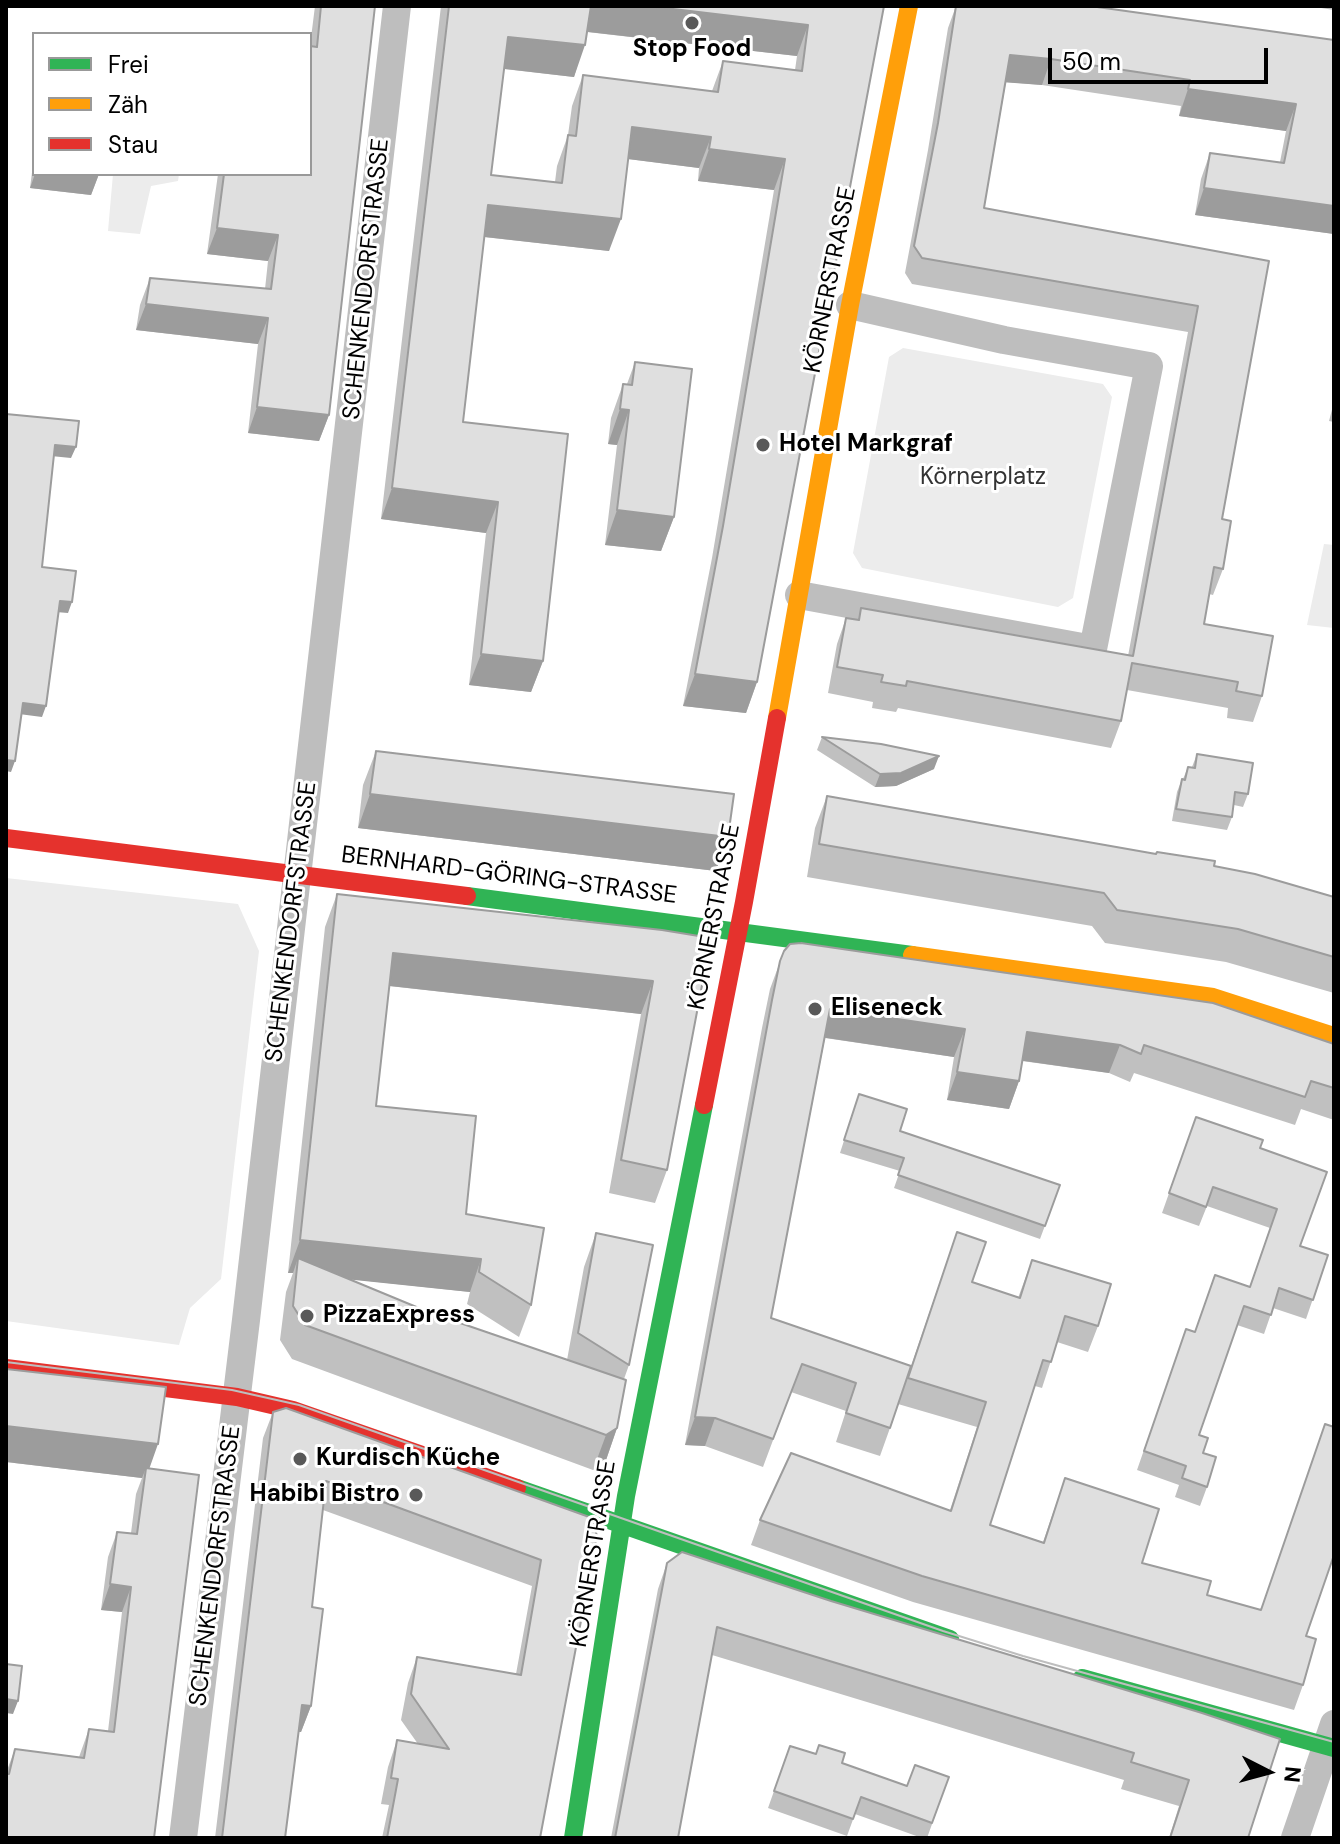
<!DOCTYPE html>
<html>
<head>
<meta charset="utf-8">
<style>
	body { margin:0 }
	#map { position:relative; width:1340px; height:1844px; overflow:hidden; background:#fff; font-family:"DM Sans",sans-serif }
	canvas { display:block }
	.frame { position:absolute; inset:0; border:8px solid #000; pointer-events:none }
	.legend { position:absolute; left:32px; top:32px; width:280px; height:144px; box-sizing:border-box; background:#fff; border:2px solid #999; margin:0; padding:10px 14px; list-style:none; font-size:24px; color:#000 }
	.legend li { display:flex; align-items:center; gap:16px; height:40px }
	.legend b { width:40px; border:2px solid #999 }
	.north { position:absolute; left:1228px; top:1732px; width:80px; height:80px; -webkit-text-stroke:6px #fff; paint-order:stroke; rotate:96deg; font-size:22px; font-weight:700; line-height:32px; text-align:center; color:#000 }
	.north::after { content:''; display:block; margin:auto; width:28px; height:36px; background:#000; clip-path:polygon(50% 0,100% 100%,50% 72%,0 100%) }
	.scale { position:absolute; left:1048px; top:48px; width:220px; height:36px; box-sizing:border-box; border:4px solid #000; border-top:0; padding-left:10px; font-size:24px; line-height:28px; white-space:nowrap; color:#000; -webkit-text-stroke:6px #fff; paint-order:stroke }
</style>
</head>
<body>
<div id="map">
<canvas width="1340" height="1844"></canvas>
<div class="frame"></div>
<ul class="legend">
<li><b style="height:10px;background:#30b455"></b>Frei</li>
<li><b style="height:10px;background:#ff9f0a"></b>Zäh</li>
<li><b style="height:10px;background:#e5322d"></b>Stau</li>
</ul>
<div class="north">N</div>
<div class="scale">50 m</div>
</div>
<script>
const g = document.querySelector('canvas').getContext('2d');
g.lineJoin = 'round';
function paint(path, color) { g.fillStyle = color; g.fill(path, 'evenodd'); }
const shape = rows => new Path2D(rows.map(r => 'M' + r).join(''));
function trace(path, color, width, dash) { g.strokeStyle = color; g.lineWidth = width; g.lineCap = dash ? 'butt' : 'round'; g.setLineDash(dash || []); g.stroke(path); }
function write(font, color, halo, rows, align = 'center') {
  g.font = font + ' "DM Sans",sans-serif'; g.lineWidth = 6; g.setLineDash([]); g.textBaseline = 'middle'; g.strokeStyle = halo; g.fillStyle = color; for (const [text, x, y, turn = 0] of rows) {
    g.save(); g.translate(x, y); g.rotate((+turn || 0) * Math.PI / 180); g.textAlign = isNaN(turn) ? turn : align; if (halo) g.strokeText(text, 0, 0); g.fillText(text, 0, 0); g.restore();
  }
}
paint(shape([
	[113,174,179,174,178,181,151,186,140,234,108,231],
	[903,348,1103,384,1112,397,1073,598,1058,607,862,568,853,553,889,357],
	[1324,544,1334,545,1334,628,1307,625],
	[6,878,238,904,259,951,221,1279,190,1308,179,1345,6,1321]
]), '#ececec');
trace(shape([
	[799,595,1093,649,1149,366,1004,340,850,305],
	[183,1838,246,1320,397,6],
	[1295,1838,1334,1724]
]), '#bebebe', 28);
trace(shape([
	[467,896,912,955],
	[517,1488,950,1639],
	[1082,1678,1334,1748],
	[573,1838,626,1496,704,1105]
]), '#30b455', 18);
trace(shape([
	[777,718,850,305,909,6],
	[912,955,1213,997,1334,1036]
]), '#ff9f0a', 18);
trace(shape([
	[6,838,467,896],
	[704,1105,744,902,777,718],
	[6,1368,237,1397,293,1410,517,1488]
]), '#e5322d', 18);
trace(shape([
	[1315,6,1334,9],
	[6,1362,232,1390,299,1405,943,1631,1023,1656,1334,1742]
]), '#bebebe', 2);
paint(shape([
	[315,6,375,6,329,415,319,441,248,433,258,344,136,330,140,305,150,278,265,289,268,261,207,254,218,174,310,174,310,46],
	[441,6,884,6,757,682,746,713,683,706,712,558,774,190,698,181,699,168,628,159,609,251,484,237,463,422,568,434,543,661,531,692,469,685,486,533,381,519],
	[587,32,797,56,795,70,723,61,712,91,583,75,572,106,568,135,557,166,555,182,491,175,504,69,574,77],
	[956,6,1090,6,1334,40,1334,234,1195,215,1201,179,1210,153,1280,162,1286,131,1179,116,1181,106,1042,85,1006,82,984,208,1269,261,1222,519,1223,569,1213,595,1209,594,1204,624,1262,696,1253,722,1227,718,1228,708,1127,690,1121,721,1111,748,898,708,896,712,872,708,873,702,828,693,837,644,846,618,857,620,861,608,1128,656,1188,332,912,284,905,273,928,150,948,28],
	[34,157,34,174,99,174,91,195,30,188],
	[635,362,674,517,661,551,605,545,617,445,608,444,611,418,623,384,627,384],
	[1334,402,1334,422,1329,421],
	[822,737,934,769,896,786,875,787,817,750],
	[376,751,716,871,358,828,363,785],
	[1197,754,1248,794,1243,807,1234,805,1232,817,1227,830,1172,821,1177,792,1182,779,1183,779,1188,767,1192,767],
	[827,796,1214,866,1334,897,1334,993,1226,962,1105,943,1092,926,807,877,815,828],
	[337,894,662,930,667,1170,655,1203,609,1193,641,1014,389,986,376,1106,466,1214,531,1305,519,1337,467,1304,470,1292,350,1279,431,1313,567,1360,584,1267,596,1233,629,1365,624,1379,617,1428,605,1463,593,1470,292,1359,280,1340,286,1292,293,1273,288,1273,325,927],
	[784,951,1334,1044,1334,1120,1301,1109,1295,1125,1134,1073,1130,1082,1109,1073,1022,1061,1019,1081,1009,1109,947,1100,954,1057,825,1038,771,1318,911,1366,890,1428,880,1456,836,1442,846,1411,791,1392,763,1467,705,1446,685,1445,762,1028,770,989],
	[859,1094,900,1131,1060,1185,1040,1239,894,1188,900,1171,840,1153],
	[1196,1117,1260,1148,1300,1246,1328,1255,1306,1319,1273,1308,1264,1334,1237,1325,1199,1435,1203,1453,1207,1487,1200,1506,1175,1497,1179,1485,1137,1470,1186,1329,1195,1332,1250,1286,1270,1228,1207,1206,1199,1226,1162,1213],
	[948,1258,972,1282,1018,1298,1032,1260,1098,1326,1088,1352,1057,1342,1042,1388,1035,1386,990,1525,1043,1542,1065,1478,1142,1563,1207,1595,1306,1636,1303,1685,1294,1710,913,1602,751,1545,760,1520,950,1510,977,1427,898,1404],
	[273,1412,592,1518,540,1838,382,1838,389,1805,381,1804,388,1767,397,1740,418,1744,401,1720,408,1683,417,1657,516,1674,532,1586,323,1510,312,1607,311,1706,301,1732,298,1732,285,1838,215,1838,263,1438],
	[6,1462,149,1469,154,1838,6,1773,15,1749,79,1757,89,1729,108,1731,122,1612,101,1610,108,1557,117,1532,131,1533,136,1494,142,1478],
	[667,1563,831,1601,1202,1713,1248,1838,1169,1838,1179,1806,1121,1789,1124,1780,712,1655,678,1838,611,1838,658,1589],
	[790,1746,907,1786,949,1777,927,1838,922,1838,855,1814,847,1836,768,1808]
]), '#c0c0c0');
paint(shape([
	[589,6,648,6,808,25,797,56,580,31],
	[508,37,585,45,574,77,497,68],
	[1010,55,1051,59,1042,85,1001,82],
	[1188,89,1296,104,1286,131,1179,116],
	[632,127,711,137,699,168,620,158],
	[709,149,785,159,774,190,698,181],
	[35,174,99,174,91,195,30,188],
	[1204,188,1334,206,1334,234,1195,215],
	[488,205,621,219,609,251,476,236],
	[217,228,278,235,268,261,207,254],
	[146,304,268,318,258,344,136,330],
	[257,407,329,415,319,441,248,433],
	[620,409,629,410,617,445,608,444],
	[55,445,76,447,71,458,51,456],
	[392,488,498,502,486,533,381,519],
	[617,510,674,517,661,551,605,545],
	[60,601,72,602,68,613,56,612],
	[481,654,543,661,531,692,469,685],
	[695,674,757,682,746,713,683,706],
	[23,703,46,706,42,717,19,714],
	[939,756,934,769,896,786,875,787,880,774],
	[6,760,15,761,11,772,6,771],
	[370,794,728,837,716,871,358,828],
	[393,953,653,981,641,1014,381,985],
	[830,1009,965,1029,954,1057,820,1037],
	[1027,1032,1120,1045,1109,1073,1017,1060],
	[957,1072,1019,1081,1009,1109,947,1100],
	[300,1240,481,1259,470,1292,297,1274,298,1258,293,1273,288,1273],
	[695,1417,715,1418,705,1446,685,1445],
	[6,1426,158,1444,146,1478,146,1468,142,1478,6,1462],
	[617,1428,605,1463,593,1470,606,1435],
	[110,1584,131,1587,122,1612,101,1610],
	[6,1699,18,1701,13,1714,6,1713],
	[302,1705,311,1706,301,1732,292,1731]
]), '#9c9c9c');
const building = shape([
	[321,6,375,6,329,415,257,407,268,318,146,304,150,278,271,289,278,235,217,228,224,174,310,174,310,46,317,47,321,6],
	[449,6,591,6,585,45,508,37,491,175,562,183,568,135,576,136,583,75,718,92,723,61,802,71,808,25,648,6,884,6,757,682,695,674,723,526,785,159,709,149,711,137,632,127,621,219,488,205,463,422,568,434,543,661,481,654,498,502,392,488,449,6],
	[956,6,1090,6,1334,40,1334,206,1204,188,1210,153,1284,163,1296,104,1188,89,1190,80,1051,59,1010,55,984,208,1269,261,1222,519,1231,521,1223,569,1214,567,1204,624,1273,636,1262,696,1236,691,1238,682,1132,663,1121,721,907,681,906,686,881,682,883,675,837,667,846,618,859,620,861,608,1133,656,1198,306,922,258,914,246,938,123,956,6],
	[635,362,692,369,674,517,617,510,629,410,620,409,623,384,632,385,635,362],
	[6,414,79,421,76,447,55,445,42,567,76,571,72,602,60,601,46,706,23,703,15,761,6,760,6,414],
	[822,737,881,744,939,756,901,773,880,774,822,737],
	[376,751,734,794,728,837,370,794,376,751],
	[1197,754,1253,763,1248,794,1235,792,1232,817,1176,809,1182,779,1185,780,1188,767,1195,768,1197,754],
	[827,796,1156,854,1157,852,1215,861,1214,866,1255,874,1334,897,1334,957,1238,929,1117,910,1104,893,819,844,827,796],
	[337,894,662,930,711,938,667,1170,621,1160,653,981,393,953,376,1106,476,1116,466,1214,544,1228,531,1305,479,1272,481,1259,300,1240,337,894],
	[801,943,1213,1003,1334,1044,1334,1088,1311,1081,1305,1097,1144,1045,1141,1054,1120,1045,1027,1032,1019,1081,957,1072,965,1029,830,1009,771,1318,911,1366,890,1428,846,1413,856,1383,802,1364,773,1439,715,1418,695,1417,772,1000,780,961,784,951,790,944,801,943],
	[859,1094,907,1109,900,1131,1060,1185,1045,1226,898,1175,904,1158,844,1140,859,1094],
	[1196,1117,1263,1140,1260,1148,1327,1172,1300,1246,1328,1255,1313,1300,1279,1288,1271,1315,1244,1306,1199,1435,1208,1438,1203,1453,1216,1457,1207,1487,1182,1478,1186,1466,1144,1451,1186,1329,1195,1332,1215,1275,1250,1287,1277,1209,1213,1187,1206,1207,1169,1193,1196,1117],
	[957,1232,986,1242,972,1282,1020,1298,1032,1260,1111,1284,1098,1326,1065,1316,1051,1362,1043,1360,990,1525,1044,1543,1065,1478,1159,1509,1142,1563,1211,1581,1207,1595,1261,1610,1325,1424,1334,1427,1334,1555,1306,1636,1316,1639,1303,1685,922,1576,760,1520,791,1453,951,1511,986,1402,908,1378,957,1232],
	[596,1233,653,1245,629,1365,578,1333,596,1233],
	[298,1258,431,1313,626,1380,617,1428,606,1435,305,1325,293,1306,298,1258],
	[6,1369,166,1387,158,1444,6,1426,6,1369],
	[286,1408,592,1518,597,1536,540,1838,387,1838,398,1779,391,1778,397,1740,449,1749,411,1694,417,1657,521,1675,541,1560,326,1481,312,1607,323,1609,311,1706,302,1705,285,1838,222,1838,273,1412,286,1408],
	[146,1468,199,1475,154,1838,6,1838,6,1774,9,1774,15,1749,84,1758,89,1729,114,1732,131,1587,110,1584,117,1532,137,1534,146,1468],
	[682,1552,831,1601,1202,1713,1280,1739,1248,1838,1170,1838,1189,1780,1131,1762,1134,1753,717,1627,678,1838,615,1838,667,1563,682,1552],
	[6,1664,22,1666,18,1701,6,1699,6,1664],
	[819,1745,845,1753,842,1763,907,1786,915,1765,949,1777,932,1823,861,1797,853,1819,774,1791,790,1746,816,1754,819,1745]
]);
paint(building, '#dfdfdf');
trace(building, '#9c9c9c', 2);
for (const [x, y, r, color] of [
	[692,23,8,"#595959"],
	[763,445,8,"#595959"],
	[815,1009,8,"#595959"],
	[307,1316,8,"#595959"],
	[300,1459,8,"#595959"],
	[416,1495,8,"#595959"]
]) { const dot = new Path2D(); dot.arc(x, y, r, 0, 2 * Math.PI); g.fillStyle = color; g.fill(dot); trace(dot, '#fff', 3); }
write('bold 24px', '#000', '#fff', [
	["Stop Food",692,50,"center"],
	["Hotel Markgraf",779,445],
	["Eliseneck",831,1009],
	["PizzaExpress",323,1316],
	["Kurdisch Küche",316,1459],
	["Habibi Bistro",400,1495,"right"]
], 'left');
write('24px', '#000', '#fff', [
	["SCHENKENDORFSTRASSE",367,279,-84],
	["KÖRNERSTRASSE",831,280,-79],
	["BERNHARD-GÖRING-STRASSE",509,876,7],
	["KÖRNERSTRASSE",715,917,-79],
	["SCHENKENDORFSTRASSE",292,922,-83],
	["KÖRNERSTRASSE",594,1554,-81],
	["SCHENKENDORFSTRASSE",216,1566,-83]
]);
write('24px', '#333', '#fff', [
	["Körnerplatz",983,478]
]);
</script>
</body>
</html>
